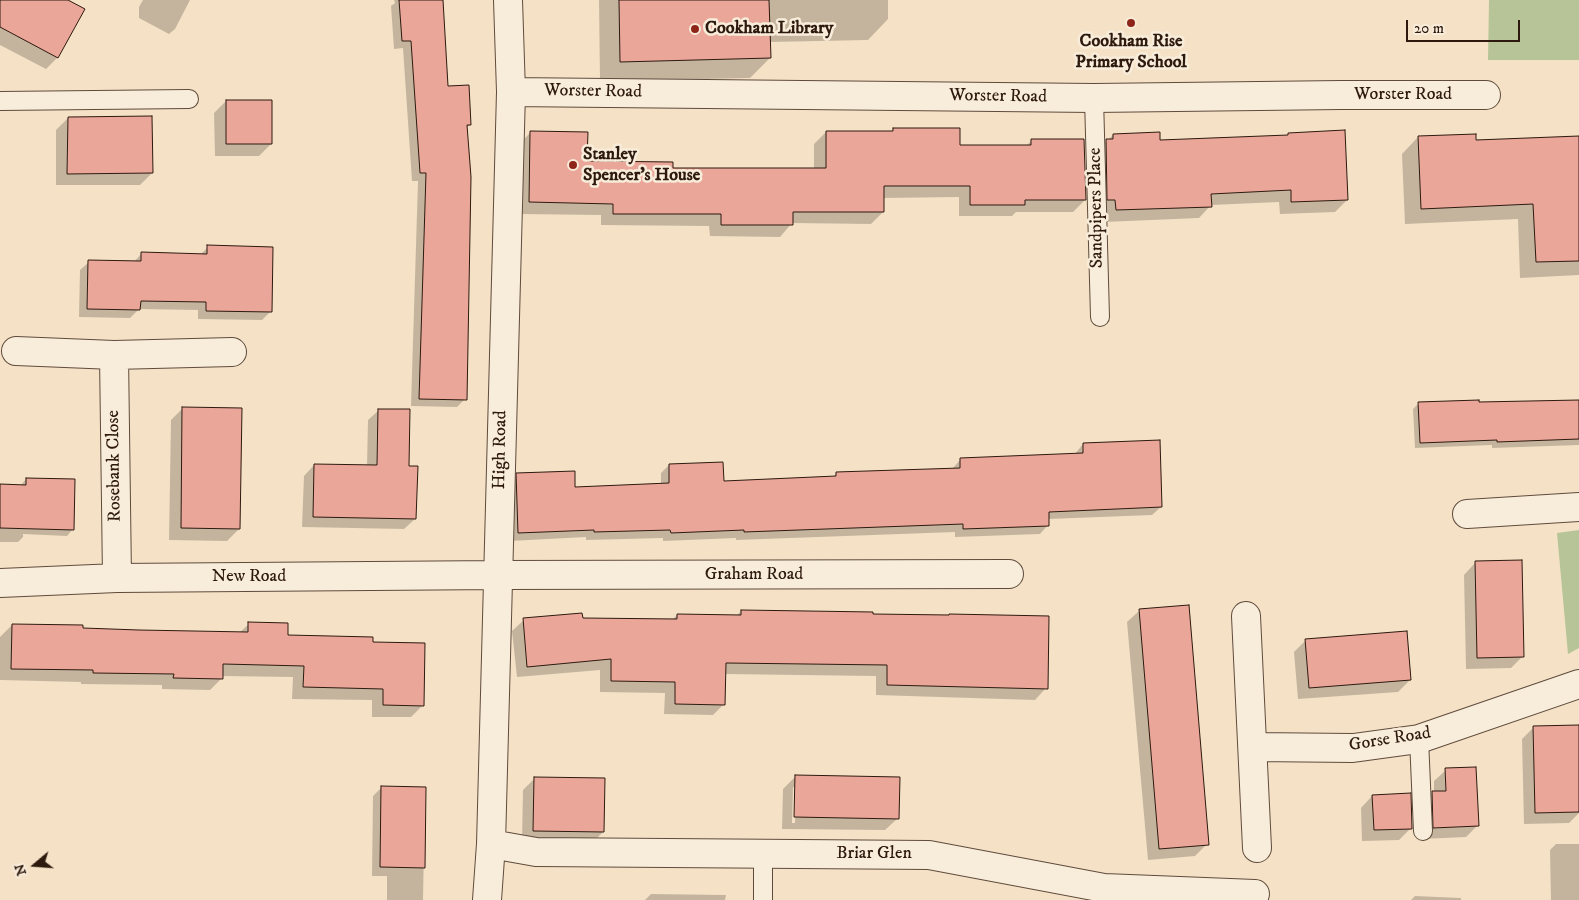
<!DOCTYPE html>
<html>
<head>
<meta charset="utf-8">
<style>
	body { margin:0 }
	#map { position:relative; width:1579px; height:900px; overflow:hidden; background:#f5e2c6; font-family:"IM FELL DW Pica",serif }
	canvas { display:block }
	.north { position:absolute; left:10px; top:840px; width:50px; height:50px; -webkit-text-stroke:4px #f8ecda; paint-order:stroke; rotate:252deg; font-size:14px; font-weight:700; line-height:20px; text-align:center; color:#2d190e }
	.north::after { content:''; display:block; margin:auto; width:18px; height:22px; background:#2d190e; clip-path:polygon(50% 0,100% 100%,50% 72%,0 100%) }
	.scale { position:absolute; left:1406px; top:20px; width:114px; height:22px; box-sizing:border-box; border:2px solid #2d190e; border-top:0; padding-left:6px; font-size:15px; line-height:18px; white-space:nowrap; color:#2d190e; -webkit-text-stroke:4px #f8ecda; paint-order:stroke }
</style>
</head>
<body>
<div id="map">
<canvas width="1579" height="900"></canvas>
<div class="north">N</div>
<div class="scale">20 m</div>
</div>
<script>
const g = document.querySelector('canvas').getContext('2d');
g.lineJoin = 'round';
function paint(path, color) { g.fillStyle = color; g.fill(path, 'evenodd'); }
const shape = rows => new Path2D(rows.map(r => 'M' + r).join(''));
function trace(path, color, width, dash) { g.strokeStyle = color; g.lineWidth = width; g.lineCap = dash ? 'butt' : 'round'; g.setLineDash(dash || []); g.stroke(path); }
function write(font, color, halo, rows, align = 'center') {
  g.font = font + ' "IM FELL DW Pica",serif'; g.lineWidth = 5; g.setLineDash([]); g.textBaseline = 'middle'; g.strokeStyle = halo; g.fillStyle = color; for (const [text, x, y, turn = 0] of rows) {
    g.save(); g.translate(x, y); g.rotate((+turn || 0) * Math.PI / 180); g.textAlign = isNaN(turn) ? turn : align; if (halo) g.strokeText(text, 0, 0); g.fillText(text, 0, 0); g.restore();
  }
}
paint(shape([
	[1489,0,1579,0,1579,60,1488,60],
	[1579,530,1579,648,1568,654,1557,533]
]), '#b7c498');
paint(shape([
	[0,0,66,0,57,58,46,69,0,45],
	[143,0,190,0,175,29,169,34,139,18,139,7],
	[394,0,441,0,447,88,470,125,466,128,465,399,457,407,411,406,418,181,412,181,403,48,394,49,391,6,395,3],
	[599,0,888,0,888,19,868,40,769,42,770,58,750,78,600,81],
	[226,101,271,144,259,156,215,156,214,113],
	[68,118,152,173,140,185,56,185,56,130],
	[894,129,958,146,1026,146,1031,141,1085,200,1073,212,1016,212,1012,216,959,216,959,197,883,198,883,212,871,224,792,223,780,237,710,236,709,226,601,225,601,215,518,214,519,144,531,132,586,163,672,169,814,169,814,144,826,132,890,132],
	[1289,134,1347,200,1335,212,1280,214,1279,202,1211,205,1199,218,1104,222,1094,153,1113,135,1159,142,1287,136],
	[1418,137,1475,141,1579,137,1579,275,1520,278,1518,219,1405,224,1402,154],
	[208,247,271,311,262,320,198,319,198,310,139,309,130,318,79,317,80,270,89,262,133,263,142,253,200,255],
	[1579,401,1579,445,1492,448,1492,445,1415,448,1413,409,1419,403,1478,404],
	[183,408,239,529,227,541,169,540,171,420],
	[379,410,408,467,415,519,404,529,302,527,304,476,314,465,367,466,368,420],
	[1083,444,1161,507,1152,515,1048,519,1048,525,1040,534,955,537,955,532,736,540,736,538,663,541,663,538,586,540,586,537,510,541,509,483,517,474,574,488,661,485,661,473,669,465,723,482,832,478,836,474,952,469,961,459,1075,454],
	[26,479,72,530,67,536,23,534,23,537,18,542,0,542,0,485,21,485],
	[1475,563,1523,656,1511,668,1466,669,1464,575],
	[741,611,872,615,1046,688,1035,700,876,695,876,676,724,674,724,704,713,715,664,714,665,693,600,692,600,670,517,677,512,631,524,620,672,620,677,615,736,616],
	[1139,611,1207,844,1195,856,1148,860,1127,622],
	[249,624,286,636,372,643,423,705,411,717,372,717,372,700,292,699,293,677,222,676,222,678,210,690,162,689,162,685,81,684,81,682,0,680,0,637,12,625,82,629,239,633],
	[1306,640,1410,680,1398,692,1298,699,1294,652],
	[1579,726,1579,813,1569,823,1524,824,1522,739,1534,727],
	[1446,770,1478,825,1466,837,1422,839,1421,804,1432,793,1434,792,1434,781],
	[795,777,897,819,885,830,782,829,783,789],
	[793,787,796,787,795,823,792,823],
	[535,778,603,832,591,844,522,842,523,790],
	[382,787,425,788,423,900,387,900,387,876,372,876,373,796],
	[1372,796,1411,828,1399,840,1362,841,1361,808],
	[1556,844,1579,844,1579,900,1551,900,1550,850],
	[651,894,726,895,725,900,645,900],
	[1415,896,1461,898,1461,900,1411,900]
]), '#0003');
const building = shape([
	[0,0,68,0,85,9,58,58,0,27,0,0],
	[399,0,443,0,448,86,469,85,471,125,467,125,471,177,467,400,419,399,426,173,420,173,411,41,402,41,399,0],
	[619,0,769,0,771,58,620,62,619,0],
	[226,100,272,100,272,144,226,144,226,100],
	[152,116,153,173,67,174,68,117,152,116],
	[893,128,960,128,960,145,1031,145,1031,139,1084,139,1086,200,1025,200,1025,205,970,205,970,186,884,186,884,212,793,212,793,225,721,225,721,214,613,214,613,204,529,202,530,131,588,132,587,161,673,162,673,168,826,168,826,131,893,131,893,128],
	[1345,130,1348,200,1291,202,1291,190,1211,194,1212,207,1116,210,1115,200,1107,200,1106,139,1113,139,1113,134,1160,132,1160,140,1288,135,1288,133,1345,130],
	[1476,134,1476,140,1579,136,1579,261,1536,262,1533,204,1421,209,1418,136,1476,134],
	[207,245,273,247,272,312,206,311,206,302,141,301,140,310,87,309,88,260,141,261,141,252,207,254,207,245],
	[1479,400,1479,402,1579,400,1579,439,1497,442,1497,440,1420,443,1418,402,1479,400],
	[182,407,242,408,240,529,181,528,182,407],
	[378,409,410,409,409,466,418,466,416,519,313,517,314,464,377,465,378,409],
	[1160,440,1162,507,1049,512,1049,526,963,529,963,524,744,532,744,530,671,533,670,530,594,532,594,530,518,533,516,473,575,471,575,487,669,483,669,464,723,462,724,481,836,476,836,472,960,468,960,458,1083,453,1083,443,1160,440],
	[26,478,75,479,74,530,0,528,0,484,26,485,26,478],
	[1522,560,1524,657,1477,658,1475,561,1522,560],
	[1189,605,1209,845,1159,849,1139,609,1189,605],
	[741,610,873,612,873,614,949,615,949,614,1049,616,1048,689,887,685,887,665,726,663,725,705,675,704,675,682,611,681,611,659,527,667,523,618,582,613,583,618,677,619,677,614,741,615,741,610],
	[248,622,288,623,288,635,373,637,373,642,425,643,424,706,383,705,383,689,303,687,304,666,223,664,223,679,173,678,174,674,93,673,93,670,11,669,12,624,83,625,83,628,139,630,248,632,248,622],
	[1407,631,1411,680,1309,688,1305,639,1407,631],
	[1579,725,1579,812,1535,813,1533,726,1579,725],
	[1476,767,1479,826,1433,828,1432,791,1446,791,1445,768,1476,767],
	[795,775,900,777,899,819,794,817,795,775],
	[534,777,605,778,604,832,533,831,534,777],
	[381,786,426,787,425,868,380,867,381,786],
	[1411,793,1412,829,1374,830,1372,795,1411,793]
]);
paint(building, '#eaa699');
trace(building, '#2d190e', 1);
const lane = shape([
	[1094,98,1100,317],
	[0,101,189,99],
	[1419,739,1423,831],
	[763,900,763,853]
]);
const street = shape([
	[511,92,1094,98,1341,95,1486,95],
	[16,351,114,355,232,352],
	[114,355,117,578],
	[1467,514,1579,507],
	[0,583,117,578,498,575,1009,574],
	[1246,616,1257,848],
	[1253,747,1353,748,1419,739,1579,684],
	[491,844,536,852,929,855,1104,888,1255,894],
	[487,900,491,844,511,92,508,0]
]);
trace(lane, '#5f4b3c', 20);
trace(street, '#5f4b3c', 30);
trace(lane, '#f8ecda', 18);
trace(street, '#f8ecda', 28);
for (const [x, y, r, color] of [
	[1131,23,5,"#8f2418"],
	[695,29,5,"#8f2418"],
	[573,165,5,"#8f2418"]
]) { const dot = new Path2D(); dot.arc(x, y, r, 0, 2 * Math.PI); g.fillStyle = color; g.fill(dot); trace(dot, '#f8ecda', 2); }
write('bold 18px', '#2d190e', '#f8ecda', [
	["Cookham Library",705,29],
	["Cookham Rise",1131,42,"center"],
	["Primary School",1131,63,"center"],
	["Stanley",583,155],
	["Spencer's House",583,176]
], 'left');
write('18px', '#2d190e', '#f8ecda', [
	["Worster Road",593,92,1],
	["Worster Road",1403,95],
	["Worster Road",998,97,1],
	["Sandpipers Place",1097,208,-91],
	["High Road",501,450,-89],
	["Rosebank Close",115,466,-91],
	["Graham Road",754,575],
	["New Road",249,577],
	["Gorse Road",1390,740,-9],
	["Briar Glen",874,854]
]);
</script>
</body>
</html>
